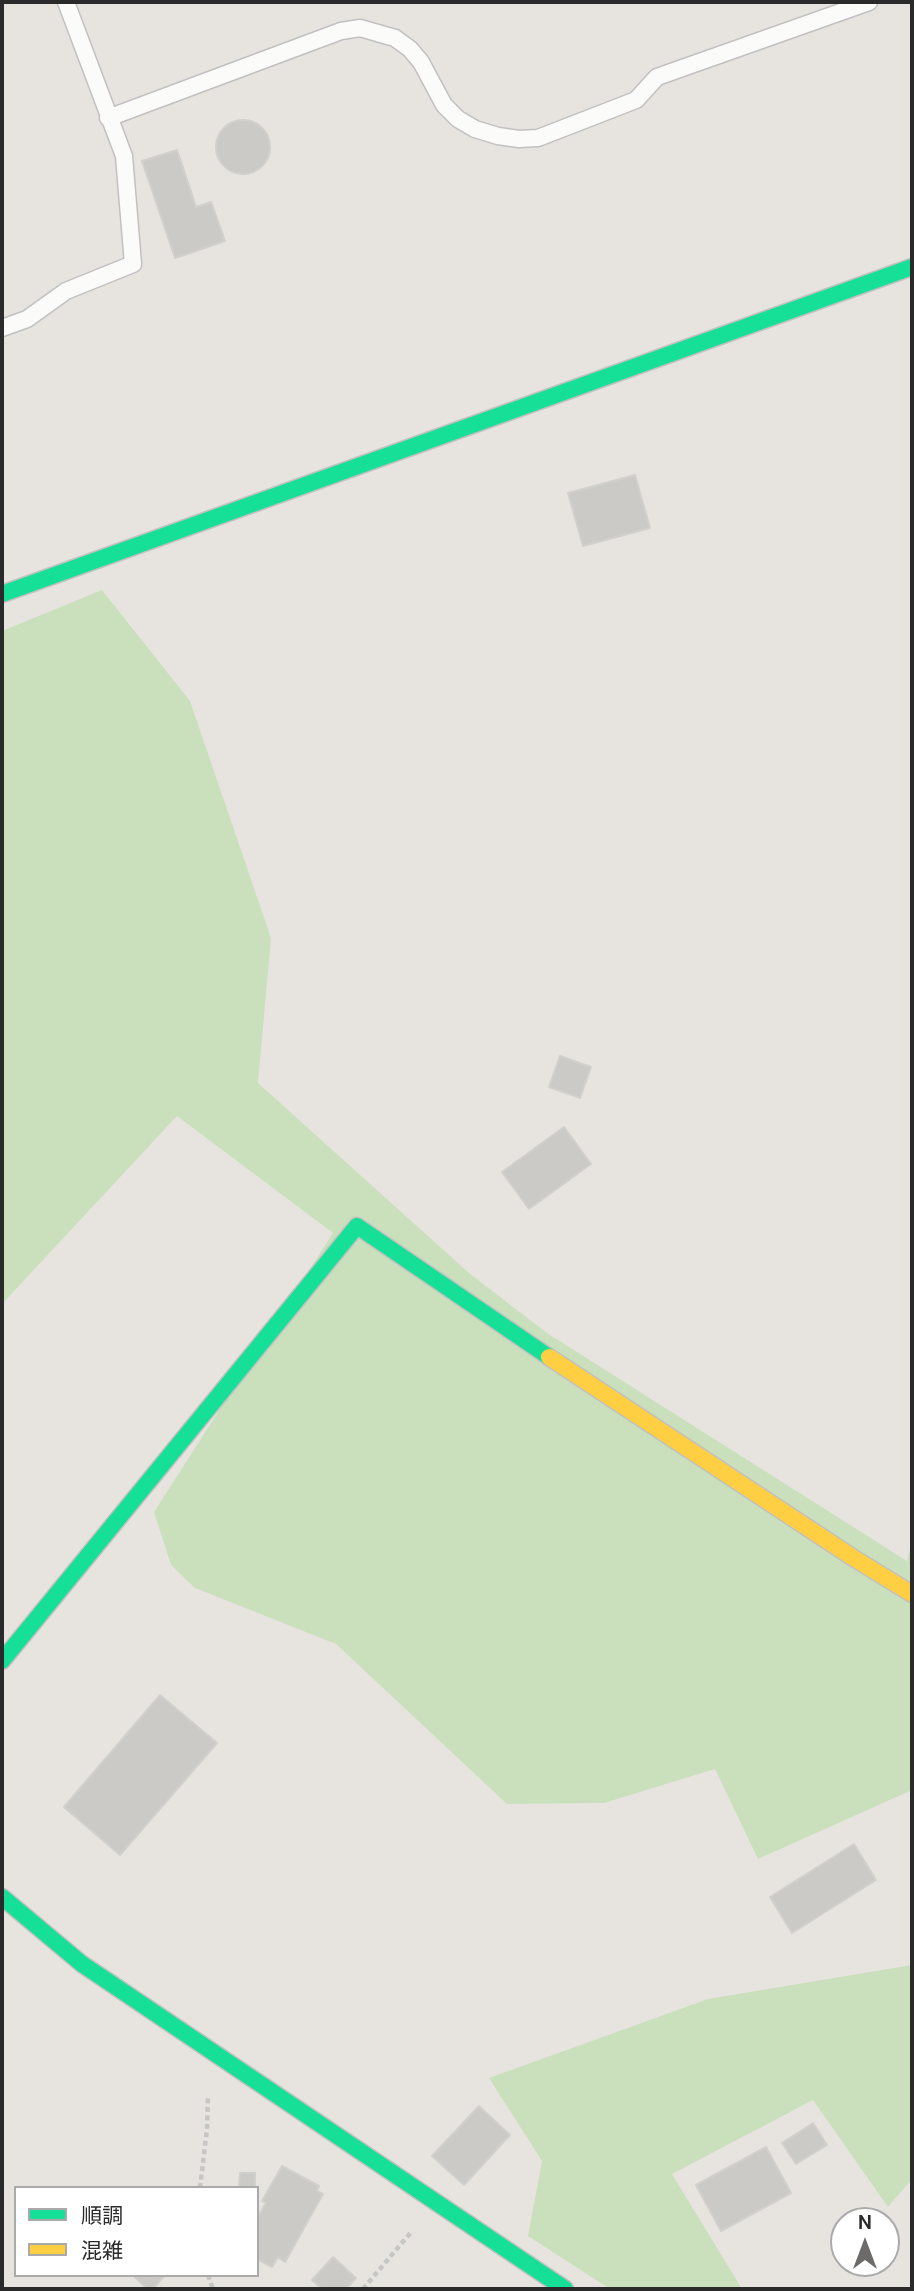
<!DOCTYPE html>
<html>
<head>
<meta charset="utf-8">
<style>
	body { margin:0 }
	#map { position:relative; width:914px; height:2291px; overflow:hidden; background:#e7e4e0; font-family:"DM Sans","Noto Sans JP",sans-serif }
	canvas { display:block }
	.frame { position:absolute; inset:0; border:4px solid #2a2a2a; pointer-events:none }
	.legend { position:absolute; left:14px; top:2186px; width:245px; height:91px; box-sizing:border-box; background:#fff; border:2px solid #aaa; margin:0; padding:9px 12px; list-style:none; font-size:21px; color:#2a2a2a }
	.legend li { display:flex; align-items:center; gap:14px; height:35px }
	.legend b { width:35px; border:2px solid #aaa }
	.north { position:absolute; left:830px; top:2207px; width:70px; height:70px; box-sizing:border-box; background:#fff; border:2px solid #aaa; border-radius:50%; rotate:0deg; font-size:19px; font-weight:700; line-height:28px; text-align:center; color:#2a2a2a }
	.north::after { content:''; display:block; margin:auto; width:24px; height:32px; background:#6c6b6a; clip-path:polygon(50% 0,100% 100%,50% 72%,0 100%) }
</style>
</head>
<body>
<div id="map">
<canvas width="914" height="2291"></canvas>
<div class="frame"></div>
<ul class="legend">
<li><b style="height:9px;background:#16e098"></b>順調</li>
<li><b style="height:9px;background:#ffcf43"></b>混雑</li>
</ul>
<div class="north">N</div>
</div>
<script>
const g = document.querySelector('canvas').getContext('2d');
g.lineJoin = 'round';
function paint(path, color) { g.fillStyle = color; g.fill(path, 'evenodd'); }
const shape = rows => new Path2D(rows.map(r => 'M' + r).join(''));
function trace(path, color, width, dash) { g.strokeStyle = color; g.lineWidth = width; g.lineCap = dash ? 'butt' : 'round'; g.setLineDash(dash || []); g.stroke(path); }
paint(shape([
	[102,590,190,701,271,938,258,1083,469,1273,547,1333,907,1561,912,1541,912,1790,758,1859,715,1769,604,1803,507,1804,336,1644,195,1588,171,1565,154,1512,333,1233,177,1116,2,1304,2,631],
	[912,1965,912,2179,888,2207,813,2100,672,2174,742,2289,610,2289,528,2236,542,2161,489,2078,708,1999]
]), '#cae0bc');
const building = shape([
	'216 147a27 27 0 1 1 54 0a27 27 0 1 1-54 0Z',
	[177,150,196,207,211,202,225,241,175,258,142,161,177,150],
	[635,475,650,528,583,546,568,493,635,475],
	[560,1056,591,1067,580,1098,549,1087,560,1056],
	[564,1127,591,1164,529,1209,502,1172,564,1127],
	[160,1695,217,1743,120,1855,64,1807,160,1695],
	[854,1844,876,1880,792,1933,770,1897,854,1844],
	[479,2106,510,2135,464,2185,432,2156,479,2106],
	[813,2123,827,2145,796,2164,782,2143,813,2123],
	[766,2147,791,2193,721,2231,696,2185,766,2147],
	[282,2166,319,2186,317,2191,323,2194,285,2262,278,2257,272,2267,257,2259,257,2218,266,2203,262,2201,282,2166],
	[240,2173,255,2173,255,2188,239,2188,240,2173],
	[333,2257,356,2278,346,2289,322,2289,312,2280,333,2257],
	[132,2275,165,2275,153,2289,148,2289,132,2275]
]);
paint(building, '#cccac7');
trace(building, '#d2d0cc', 2);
const lane = shape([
	[108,118,341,31,360,28,395,38,410,49,421,62,444,105,458,119,475,129,498,136,519,139,538,138,636,100,657,77,869,2],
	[2,328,27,319,66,291,133,264,124,156,66,2]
]);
const fast = shape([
	[2,594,912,267],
	[2,1661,357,1226,549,1357],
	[2,1897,82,1964,565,2289]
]);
const slow = shape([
	[549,1357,852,1557,912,1594]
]);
trace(lane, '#c2c0c0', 19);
trace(fast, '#c2c0c0', 19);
trace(slow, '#c2c0c0', 19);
trace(shape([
	[200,2188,207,2129,208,2095],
	[208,2275,213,2289],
	[363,2289,412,2231]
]), '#c6c6c5', 4.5, [5, 3.5]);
trace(lane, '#fbfbfa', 16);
trace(fast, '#16e098', 16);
trace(slow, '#ffcf43', 16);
</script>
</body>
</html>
